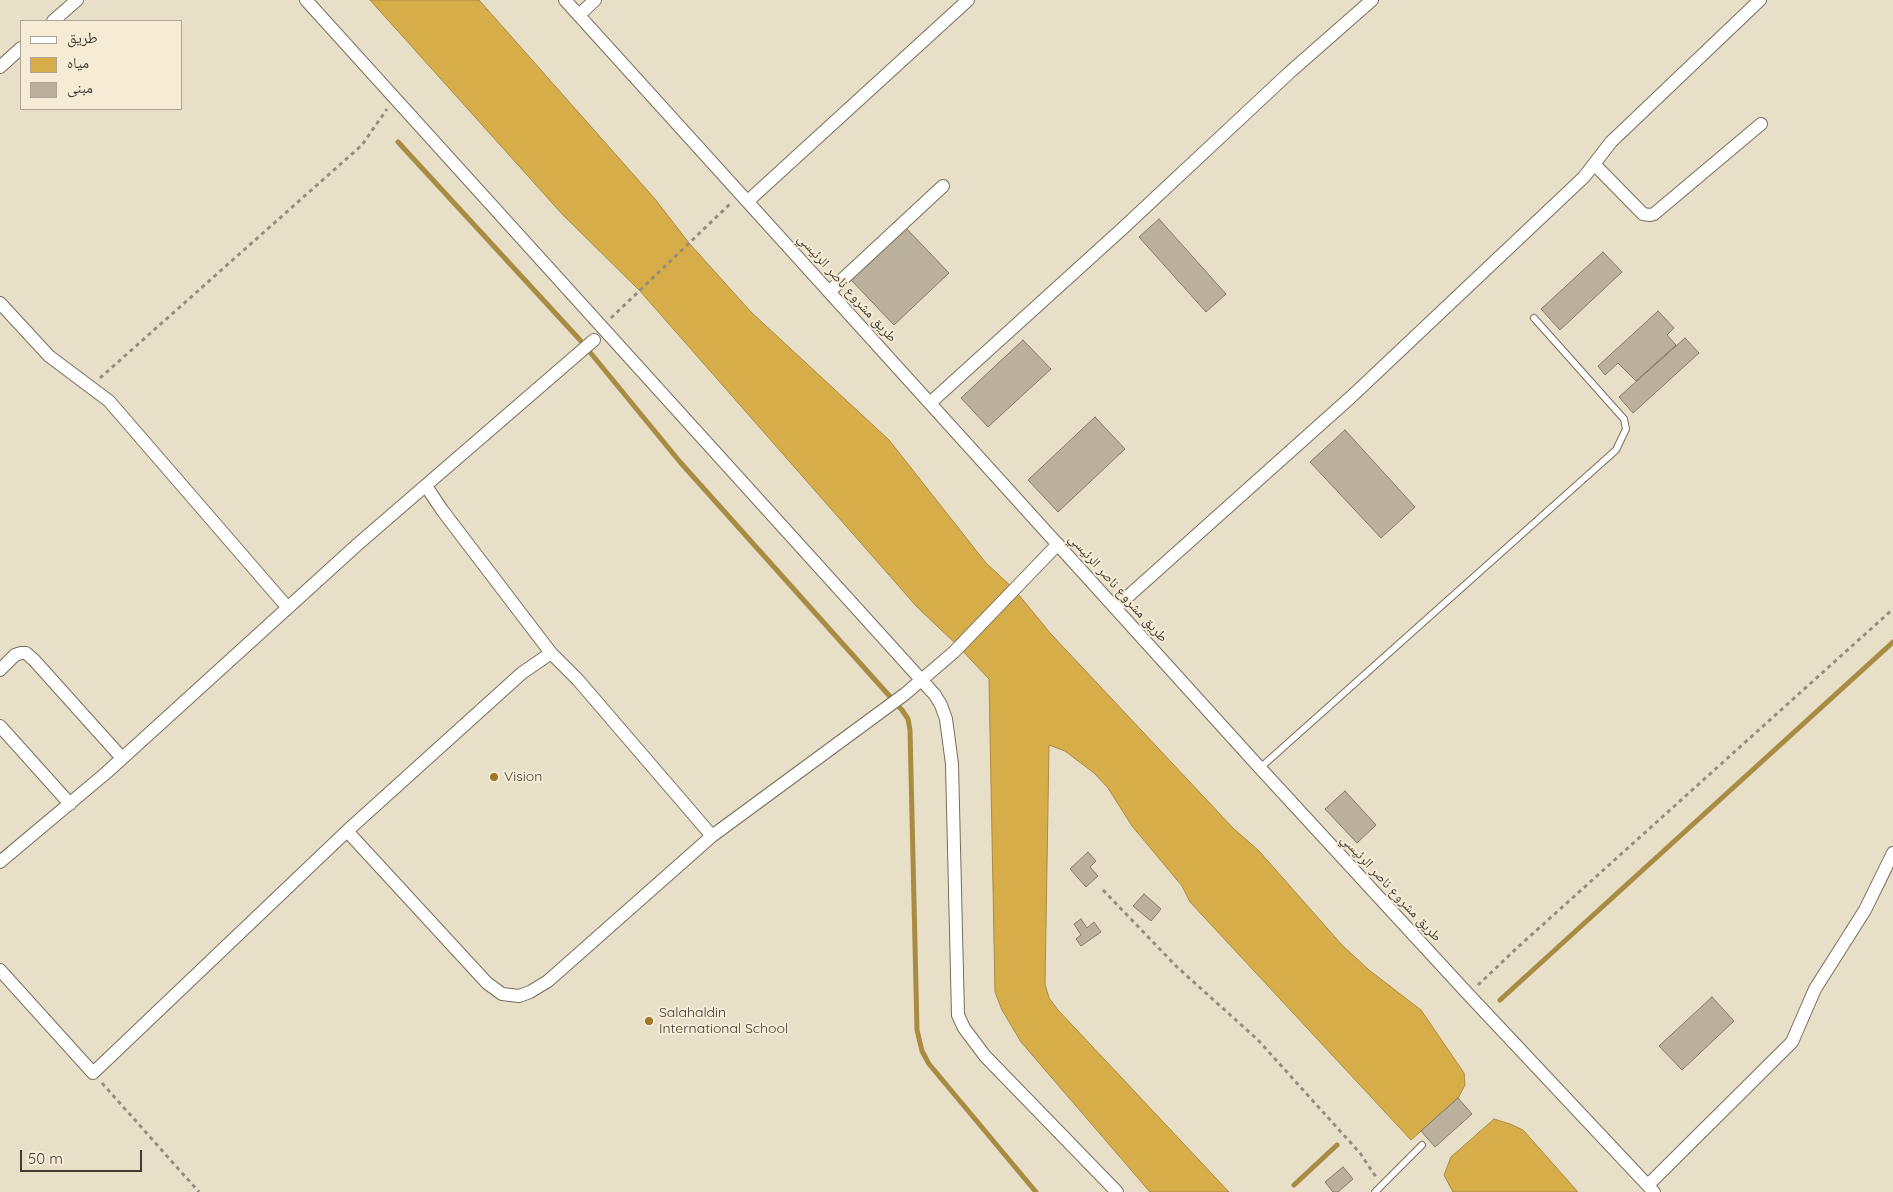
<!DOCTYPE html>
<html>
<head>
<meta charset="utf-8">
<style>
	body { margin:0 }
	#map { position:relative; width:1893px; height:1192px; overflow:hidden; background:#e8dfc9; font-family:Quicksand,"Noto Naskh Arabic",sans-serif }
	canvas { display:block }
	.legend { position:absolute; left:20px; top:20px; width:162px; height:90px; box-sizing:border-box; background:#f6ecd6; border:1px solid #ada695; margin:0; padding:6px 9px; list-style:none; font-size:15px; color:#403c33 }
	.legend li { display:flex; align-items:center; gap:10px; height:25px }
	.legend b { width:25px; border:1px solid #ada695 }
	.scale { position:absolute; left:20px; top:1150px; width:122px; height:22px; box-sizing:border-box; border:2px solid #403c33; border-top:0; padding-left:6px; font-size:15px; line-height:18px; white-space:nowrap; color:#403c33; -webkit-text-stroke:4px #f6ecd6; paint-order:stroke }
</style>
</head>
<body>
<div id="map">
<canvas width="1893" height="1192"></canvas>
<ul class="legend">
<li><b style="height:6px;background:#fff"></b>طريق</li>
<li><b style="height:14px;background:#d6ad49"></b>مياه</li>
<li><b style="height:14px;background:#bab09c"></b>مبنى</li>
</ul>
<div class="scale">50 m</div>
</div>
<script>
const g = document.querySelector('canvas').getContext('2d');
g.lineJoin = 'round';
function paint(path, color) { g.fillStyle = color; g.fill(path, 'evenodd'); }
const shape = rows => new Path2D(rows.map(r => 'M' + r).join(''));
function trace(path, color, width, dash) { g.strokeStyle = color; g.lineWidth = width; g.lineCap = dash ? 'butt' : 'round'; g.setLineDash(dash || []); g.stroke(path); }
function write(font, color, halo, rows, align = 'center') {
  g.font = font + ' Quicksand,"Noto Naskh Arabic",sans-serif'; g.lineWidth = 4; g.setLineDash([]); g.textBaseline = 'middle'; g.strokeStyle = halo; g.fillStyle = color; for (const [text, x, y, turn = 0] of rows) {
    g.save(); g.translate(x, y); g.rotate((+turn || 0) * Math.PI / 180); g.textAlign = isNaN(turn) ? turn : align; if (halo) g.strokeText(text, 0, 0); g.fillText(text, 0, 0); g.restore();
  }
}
const water = shape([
	[370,0,479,0,655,199,689,243,751,312,889,440,986,563,1014,589,1051,634,1233,828,1259,851,1342,945,1369,970,1421,1010,1464,1073,1465,1085,1458,1098,1411,1140,1190,902,1182,886,1132,826,1108,788,1094,773,1065,751,1049,745,1045,984,1049,998,1058,1010,1229,1192,1150,1192,1021,1042,1002,1010,995,992,989,679,957,645,917,607,640,291,562,214,370,0],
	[1494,1119,1510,1124,1523,1130,1578,1192,1453,1192,1444,1175,1451,1157,1494,1119]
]);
paint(water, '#d6ad49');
trace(water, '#a98b42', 1);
trace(shape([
	[398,142,580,340,680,462,902,710,908,719,910,730,917,1030,922,1051,929,1064,1036,1192],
	[1500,1000,1893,642],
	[1294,1185,1337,1145]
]), '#a98b42', 5);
const building = shape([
	[1159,219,1226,294,1206,312,1139,237,1159,219],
	[906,228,949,273,894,325,851,280,906,228],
	[1603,252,1622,272,1560,330,1541,309,1603,252],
	[1658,311,1674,328,1667,335,1676,345,1636,381,1618,363,1605,375,1598,366,1658,311],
	[1685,338,1699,353,1633,413,1619,397,1685,338],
	[1023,340,1051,369,988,427,961,398,1023,340],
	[1095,417,1125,449,1058,512,1028,480,1095,417],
	[1345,430,1415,507,1381,538,1310,462,1345,430],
	[1345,791,1376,825,1357,843,1325,809,1345,791],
	[1088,852,1096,861,1090,867,1098,876,1086,887,1070,869,1088,852],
	[1144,894,1161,909,1151,921,1133,906,1144,894],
	[1081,919,1087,928,1094,922,1101,932,1081,946,1076,939,1081,935,1074,924,1081,919],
	[1712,997,1734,1021,1682,1070,1659,1046,1712,997],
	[1458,1098,1472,1114,1435,1147,1421,1131,1458,1098],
	[1343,1167,1353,1179,1338,1192,1333,1192,1325,1182,1343,1167]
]);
paint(building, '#bab09c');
trace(building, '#847b67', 1);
const lane = shape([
	[1260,768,1616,450,1626,429,1624,419,1534,318],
	[1375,1192,1422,1145]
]);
const street = shape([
	[306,0,935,695,941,705,946,719,952,764,958,1015,964,1028,985,1056,1117,1192],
	[565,0,1260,768,1468,994,1654,1192],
	[579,15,595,0],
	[53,21,77,0],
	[0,67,21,48],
	[1594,164,1643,214,1650,215,1654,214,1761,124],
	[748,201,968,0],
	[830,291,943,186],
	[0,303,49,356,109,401,288,608],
	[930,403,1122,229,1290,72,1372,0],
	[426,486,442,510,551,653,578,680,712,836],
	[1115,608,1351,397,1584,177,1611,142,1760,0],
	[0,670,15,655,21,653,26,653,34,660,122,758],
	[0,726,70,804],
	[347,831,487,983,502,994,519,996,530,992,548,981,712,836,905,694,954,652,1058,544],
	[0,862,106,773,358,544,594,340],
	[0,970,93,1073,347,831,522,673,551,653],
	[1648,1185,1792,1042,1815,989,1865,910,1893,853]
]);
trace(lane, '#786f5c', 8);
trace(street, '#786f5c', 14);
trace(shape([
	[611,318,731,203],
	[100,378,362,145,387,109],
	[1103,890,1177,967,1258,1040,1360,1153,1376,1177],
	[1478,985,1518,947,1893,609],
	[102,1083,199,1192]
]), '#958e7f', 3, [4, 4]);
trace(lane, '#fff', 6);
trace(street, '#fff', 12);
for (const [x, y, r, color] of [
	[494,777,5,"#9b7924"],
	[649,1021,5,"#9b7924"]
]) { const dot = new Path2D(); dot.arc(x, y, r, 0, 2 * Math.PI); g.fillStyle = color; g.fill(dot); trace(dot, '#f6ecd6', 2); }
write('14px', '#403c33', '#f6ecd6', [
	["طريق مشروع ناصر الرئيسي",847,288,48],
	["طريق مشروع ناصر الرئيسي",1118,588,48],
	["طريق مشروع ناصر الرئيسي",1391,888,47]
]);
write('14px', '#403c33', '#f6ecd6', [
	["Vision",504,777],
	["Salahaldin",659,1013],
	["International School",659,1029]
], 'left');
</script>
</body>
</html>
